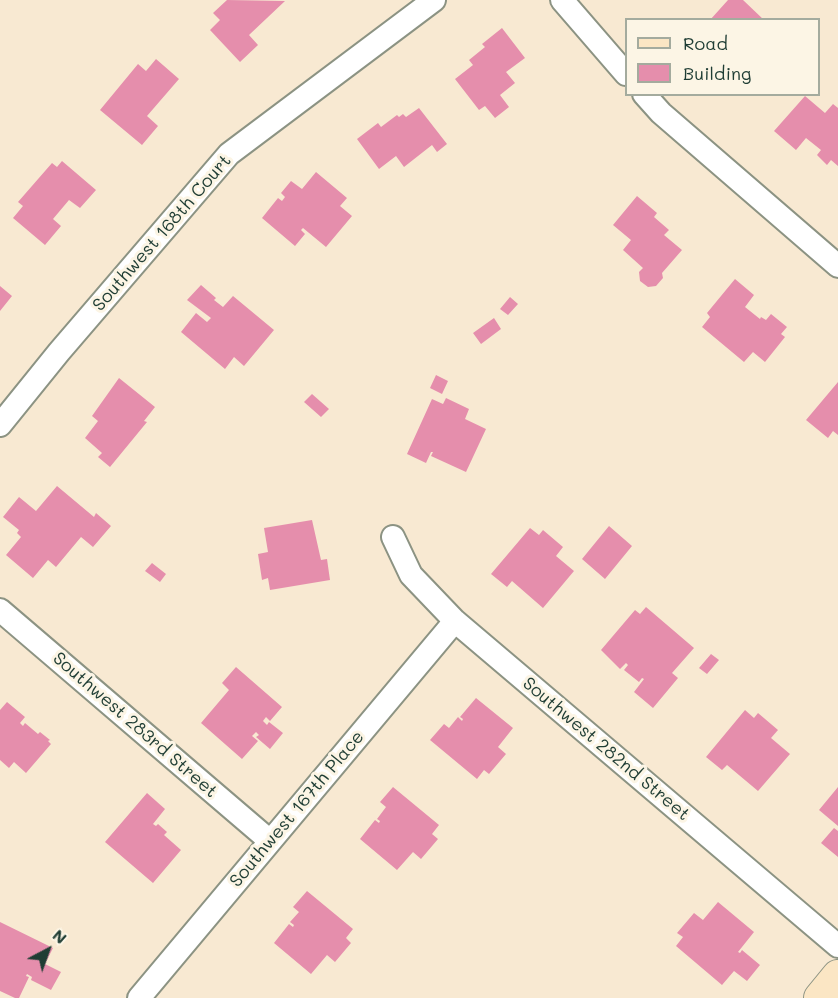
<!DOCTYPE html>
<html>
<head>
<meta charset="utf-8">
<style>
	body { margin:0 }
	#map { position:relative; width:838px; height:998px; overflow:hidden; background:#f8e9d2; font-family:Mali,sans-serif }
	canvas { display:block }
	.legend { position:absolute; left:625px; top:18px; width:195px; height:78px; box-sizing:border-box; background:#fcf5e5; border:2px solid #a4ab9e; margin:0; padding:8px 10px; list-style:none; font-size:18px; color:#1f3d34 }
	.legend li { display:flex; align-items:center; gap:12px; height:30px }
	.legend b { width:30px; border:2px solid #a4ab9e }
	.north { position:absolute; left:18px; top:920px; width:60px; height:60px; -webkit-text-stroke:4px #fcf5e5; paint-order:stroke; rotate:41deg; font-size:16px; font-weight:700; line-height:24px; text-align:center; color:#1f3d34 }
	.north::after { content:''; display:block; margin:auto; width:21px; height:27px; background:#1f3d34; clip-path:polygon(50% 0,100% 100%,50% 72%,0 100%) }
</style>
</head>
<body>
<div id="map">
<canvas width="838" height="998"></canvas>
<ul class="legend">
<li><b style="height:8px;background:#fbe6c4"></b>Road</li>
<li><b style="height:16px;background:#e58eac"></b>Building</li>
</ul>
<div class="north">N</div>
</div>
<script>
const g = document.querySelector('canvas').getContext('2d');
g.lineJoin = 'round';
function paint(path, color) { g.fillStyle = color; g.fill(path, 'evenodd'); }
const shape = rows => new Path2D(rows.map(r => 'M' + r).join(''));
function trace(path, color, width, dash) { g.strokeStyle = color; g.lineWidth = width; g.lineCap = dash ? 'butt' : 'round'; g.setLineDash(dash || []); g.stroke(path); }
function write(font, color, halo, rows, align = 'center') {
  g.font = font + ' Mali,sans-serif'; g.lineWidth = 6; g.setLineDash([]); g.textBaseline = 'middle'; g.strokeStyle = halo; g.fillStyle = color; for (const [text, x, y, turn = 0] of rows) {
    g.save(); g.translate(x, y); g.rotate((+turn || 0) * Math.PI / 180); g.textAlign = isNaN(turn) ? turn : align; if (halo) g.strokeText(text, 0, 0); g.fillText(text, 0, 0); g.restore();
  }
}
paint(shape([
	[227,0,285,1,249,35,258,45,240,62,210,30,220,20,213,13],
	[728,0,743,0,764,20,710,20],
	[502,28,525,58,506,72,515,83,500,95,509,107,495,118,485,106,479,110,455,79,473,65,469,60,485,47,482,44],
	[156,59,179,79,147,116,158,126,142,145,100,110,138,64,146,71],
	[805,96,825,113,833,104,838,108,838,166,831,160,827,165,817,155,821,150,806,138,796,150,774,131],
	[419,108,447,144,437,152,432,145,404,167,396,156,379,169,357,139,378,123,381,127,397,115,399,117,403,114,406,117],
	[62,161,96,190,80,208,69,200,53,219,61,226,45,245,13,218,23,206,18,202,52,163,57,167],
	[316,172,347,198,340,206,352,216,326,247,303,228,301,230,305,234,295,246,262,218,278,198,282,201,285,197,281,193,291,181,302,189],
	[637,196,657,213,654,217,669,230,664,235,682,250,662,273,663,278,656,286,648,287,640,281,639,272,643,268,623,250,631,240,613,225],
	[735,279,754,295,745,307,760,319,761,317,766,320,771,314,787,327,781,334,785,337,765,362,753,352,744,362,702,327,710,317,707,313],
	[201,285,216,298,214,300,223,307,233,296,274,330,244,366,234,357,225,369,181,332,196,313,207,322,211,318,187,300],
	[0,286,12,296,0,311],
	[510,297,518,304,508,315,500,309],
	[494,318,501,329,481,344,473,333],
	[436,375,448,381,442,394,430,388],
	[119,378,155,407,144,421,147,422,110,467,98,457,102,453,85,438,98,421,92,416],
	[838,382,838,435,833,431,828,438,806,420],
	[312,394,329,409,321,417,304,402],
	[446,398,469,409,465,419,486,429,466,472,431,456,433,452,431,452,426,463,407,454,432,399,443,404],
	[57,486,94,517,96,513,111,526,93,547,81,537,56,567,48,560,33,578,6,555,21,537,17,533,19,530,3,517,19,497,36,511],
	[312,520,321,560,327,559,330,580,270,590,268,578,262,580,258,554,268,552,264,528],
	[609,526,632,546,605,579,582,559],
	[530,528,539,535,543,530,563,547,556,556,574,571,543,608,512,581,507,587,491,574],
	[152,563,166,574,160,582,145,571],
	[646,607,694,648,672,673,678,678,653,708,634,692,644,679,642,678,639,682,624,670,628,665,626,663,620,669,601,650,635,610,640,614],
	[711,654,719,660,707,674,699,668],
	[236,667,282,707,270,721,266,717,263,721,267,725,269,722,283,733,270,749,256,737,259,735,256,732,252,736,258,741,242,759,201,723,229,690,222,683],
	[476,698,513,728,498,747,506,754,489,774,484,770,477,779,430,740,444,724,449,728,458,717,462,721,463,719,460,717],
	[7,702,25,717,20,723,23,726,25,723,38,734,40,732,50,740,48,741,51,744,26,773,14,762,9,768,0,760,0,710],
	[745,710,754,718,758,713,778,730,771,738,790,754,758,791,727,765,722,770,706,757],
	[393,787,439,825,432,834,438,839,421,859,413,852,397,870,360,839,375,820,379,823,380,821,377,819,386,807,380,802],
	[838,787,838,826,819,810],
	[147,793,165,809,153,824,156,826,158,824,167,832,164,835,181,850,153,883,105,842],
	[834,828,838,831,838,857,821,843],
	[307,891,353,929,346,938,351,943,335,962,327,955,311,974,274,943,289,924,293,927,294,925,290,922,299,912,293,907],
	[718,902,754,932,738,952,740,953,742,950,760,965,747,981,734,971,722,985,676,946,683,937,677,933,694,913,703,920],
	[0,922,53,948,45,964,61,972,51,990,31,980,32,977,27,974,26,976,29,977,19,998,15,998,0,991]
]), '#e58eac');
const street = shape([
	[562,0,626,74],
	[644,94,661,113,838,266],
	[0,425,59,352,229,154,434,0],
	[393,537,411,575,455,621,838,946],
	[0,610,270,841],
	[139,998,455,621]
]);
const secondary = shape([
	[820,998,838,976]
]);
trace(street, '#8c9383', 26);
trace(secondary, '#8c9383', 34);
trace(street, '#fff', 22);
trace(secondary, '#fbe6c4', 32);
write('18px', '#1f3d34', '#fcf5e5', [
	["Southwest 168th Court",162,233,-49],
	["Southwest 283rd Street",135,725,41],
	["Southwest 282nd Street",606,749,40],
	["Southwest 167th Place",297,809,-50]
]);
</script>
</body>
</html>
